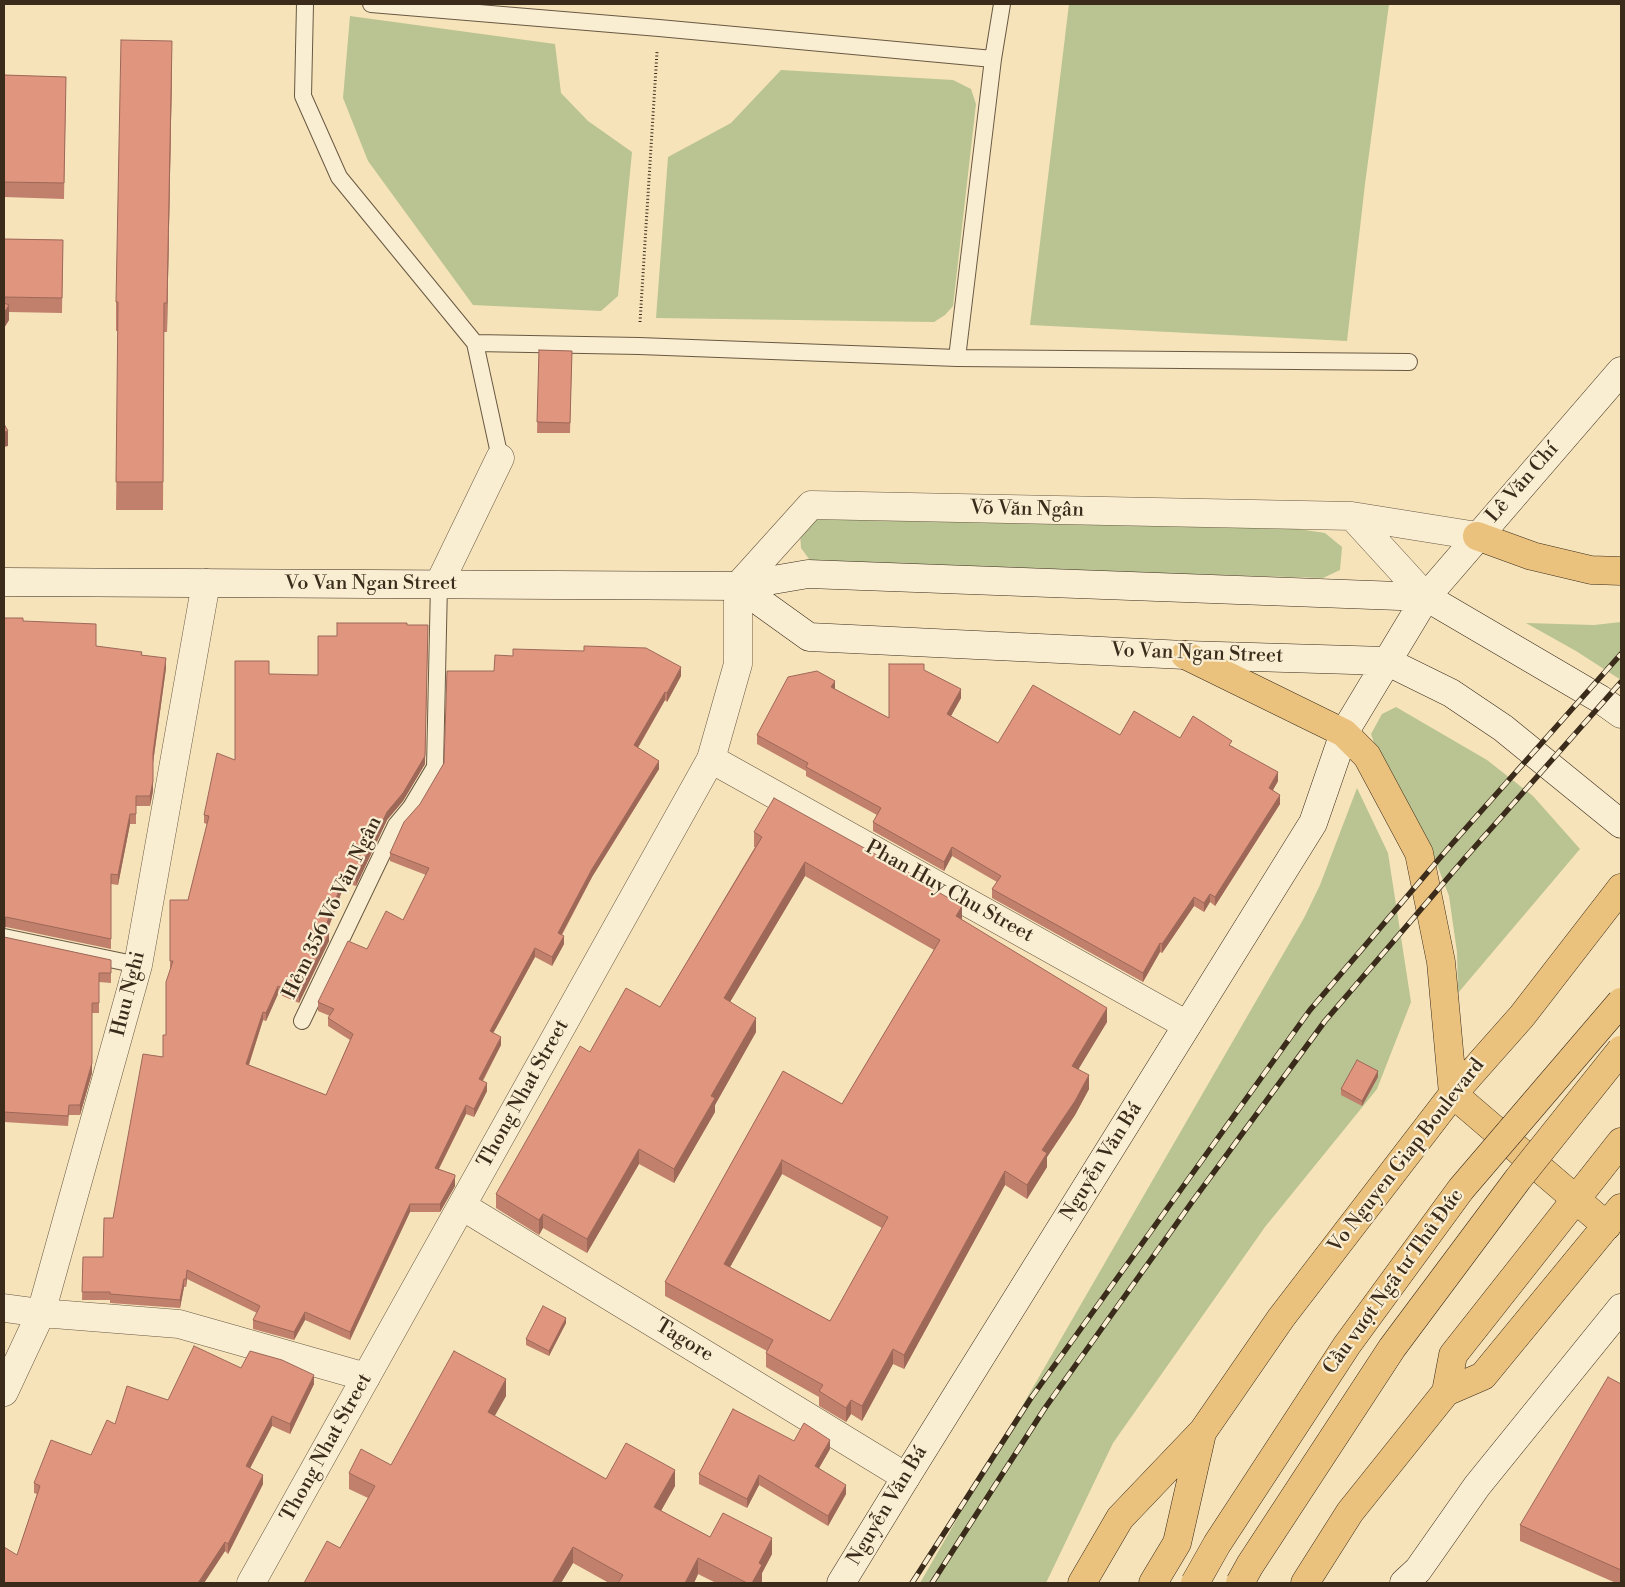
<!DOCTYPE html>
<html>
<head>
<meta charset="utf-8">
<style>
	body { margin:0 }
	#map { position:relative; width:1625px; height:1587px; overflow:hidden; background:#f6e3ba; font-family:"Libre Bodoni",serif }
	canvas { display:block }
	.frame { position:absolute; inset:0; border:5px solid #3a2b1a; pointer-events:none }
</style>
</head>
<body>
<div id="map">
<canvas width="1625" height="1587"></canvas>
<div class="frame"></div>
</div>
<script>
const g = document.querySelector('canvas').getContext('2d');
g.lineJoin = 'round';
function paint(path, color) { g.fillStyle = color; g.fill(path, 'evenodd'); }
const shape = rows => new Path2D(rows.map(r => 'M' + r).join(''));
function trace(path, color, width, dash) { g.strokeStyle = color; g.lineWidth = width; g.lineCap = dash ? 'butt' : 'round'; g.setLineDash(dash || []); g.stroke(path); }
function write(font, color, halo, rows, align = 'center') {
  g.font = font + ' "Libre Bodoni",serif'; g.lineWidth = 4.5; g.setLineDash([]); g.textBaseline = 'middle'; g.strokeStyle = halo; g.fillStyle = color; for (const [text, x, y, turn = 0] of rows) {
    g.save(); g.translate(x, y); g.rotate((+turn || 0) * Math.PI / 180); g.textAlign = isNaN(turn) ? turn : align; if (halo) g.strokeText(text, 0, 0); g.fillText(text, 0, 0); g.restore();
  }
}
paint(shape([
	[1069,4,1389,4,1365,184,1347,341,1030,325],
	[350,16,555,44,561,93,588,121,632,152,618,296,601,311,473,305,368,161,343,98],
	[781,70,953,80,971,89,976,104,953,306,945,315,934,322,656,318,668,157,731,123],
	[814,518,1298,529,1325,533,1342,547,1340,570,1323,578,812,563,801,548,800,532],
	[1621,622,1621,680,1576,651,1526,623,1594,625],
	[1396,707,1487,760,1533,796,1580,849,1458,993,1457,952,1449,896,1431,849,1378,754,1371,734,1382,714],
	[1357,788,1388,853,1411,1002,1377,1089,1265,1227,1113,1443,1046,1583,920,1583,1304,918,1320,885]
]), '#b9c492');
const service = shape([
	[305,4,303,96,339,177,475,343,500,458],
	[371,4,659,28,993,59],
	[475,343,639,346,957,358,1409,362],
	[957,358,993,59,1002,4],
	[4,937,138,965],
	[302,1021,396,825,411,807,435,767,439,584]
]);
const minor = shape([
	[1352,516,1426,597],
	[439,584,500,458],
	[738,586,811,505,1352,516,1477,536],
	[711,759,1187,1025],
	[462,1206,906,1477],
	[4,1308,41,1313,179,1324,366,1377],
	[4,1392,41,1313,138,965,206,583]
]);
const tertiary = shape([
	[251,1583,711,759,738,664,738,586]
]);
const secondary = shape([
	[4,582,738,586,808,574,1426,597,1600,699,1621,714],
	[738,586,809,637,1185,655,1386,661,1451,693,1503,728,1621,824],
	[841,1583,906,1477,1313,823,1344,733,1426,597,1621,371],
	[1404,1583,1418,1570,1477,1486,1621,1308]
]);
const trunk = shape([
	[1477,536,1532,556,1591,570,1621,571],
	[1185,655,1344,733,1367,756,1419,853,1441,962,1453,1094,1607,1226],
	[1446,1392,1483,1376,1621,1208],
	[1082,1583,1120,1518,1203,1431,1281,1318,1453,1094,1522,1016,1621,888],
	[1153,1583,1177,1543,1202,1433],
	[1305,1583,1350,1512,1446,1392,1453,1355,1621,1142]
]);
trace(service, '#695942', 18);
trace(minor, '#695942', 29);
trace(tertiary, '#695942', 29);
trace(secondary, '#3a2b1a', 29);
trace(trunk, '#3a2b1a', 29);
trace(shape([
	[640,322,657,52]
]), '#3a2b1a', 3, [1, 2.5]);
trace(service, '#f9edd2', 16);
trace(minor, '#f9edd2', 28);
trace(tertiary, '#f9edd2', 28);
trace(secondary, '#f9edd2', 28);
trace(trunk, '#ebc27d', 28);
const rail = shape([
	[912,1583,1031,1398,1310,1010,1451,845,1621,654],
	[932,1583,1045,1408,1192,1202,1325,1021,1465,858,1621,682]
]);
trace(rail, '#3a2b1a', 5.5);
trace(rail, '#f9edd2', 4, [11]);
const trunkBridge = shape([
	[1195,1583,1217,1544,1347,1345,1461,1189,1621,1002],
	[1240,1583,1250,1565,1392,1348,1518,1179,1621,1050]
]);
trace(trunkBridge, '#3a2b1a', 29, []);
trace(trunkBridge, '#ebc27d', 28);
paint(shape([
	[172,69,167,332,164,332,163,510,116,510,118,331,116,331,116,302],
	[4,75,66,77,64,199,4,197],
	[4,239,63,240,62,313,9,312,9,320,4,328],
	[539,350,572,351,570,433,537,433],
	[23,621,96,646,142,655,166,668,153,763,153,791,150,806,136,806,136,824,130,824,118,885,111,884,111,949,6,927,4,928],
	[924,670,961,698,951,716,998,743,1120,735,1180,738,1232,746,1278,781,1273,790,1280,804,1215,906,1210,902,1204,912,1194,906,1162,953,1160,952,1143,982,992,898,992,889,997,882,952,856,944,871,873,831,873,822,877,815,806,776,806,771,757,744,757,735,835,689,889,718],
	[269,674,425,764,403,801,387,820,356,886,345,883,327,932,329,941,299,1003,278,994,266,1021,263,1020,249,1065,326,1095,350,1040,328,1026,328,1018,330,1016,318,1011,318,1002,367,949,403,920,426,875,390,861,390,853,681,676,667,702,665,700,638,748,659,769,592,877,562,935,564,944,552,966,535,957,493,1033,501,1045,483,1081,487,1091,474,1117,466,1114,439,1169,455,1175,455,1186,440,1212,410,1212,350,1340,305,1320,294,1340,253,1329,253,1320,257,1313,187,1279,186,1287,184,1287,180,1308,110,1303,110,1300,82,1300,83,1257,103,1257,113,1218,163,1057,166,1035,170,969,170,900,188,900,207,824,204,823,204,815,235,760],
	[754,832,929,887,962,920,1107,1022,1078,1069,1089,1089,1075,1115,1047,1157,1047,1167,1027,1199,1005,1185,904,1369,893,1364,862,1421,851,1414,846,1422,819,1406,819,1397,766,1367,766,1353,767,1351,665,1296,665,1282,783,1071,842,1104,934,950,805,876,730,1002,756,1032,715,1105,715,1112,674,1183,639,1164,587,1253,543,1228,539,1235,496,1208,496,1194,590,1052,660,1007,755,847,754,847],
	[782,1174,882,1228,830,1321,730,1267],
	[4,937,111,960,111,983,99,982,99,1013,92,1013,92,1073,80,1115,69,1115,68,1126,4,1122],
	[1378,1077,1362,1106,1341,1095,1341,1089],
	[566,1323,549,1356,526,1345,526,1339],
	[241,1368,314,1384,290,1434,272,1426,250,1468,263,1484,228,1554,225,1551,204,1583,4,1583,17,1555,37,1494,34,1493,34,1483,91,1455,115,1424],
	[1621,1384,1621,1583,1616,1583,1520,1541,1520,1525],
	[506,1396,494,1416,606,1479,675,1486,661,1511,710,1537,772,1554,762,1573,762,1581,761,1583,716,1583,698,1574,694,1583,609,1583,573,1563,561,1583,304,1583,340,1548,368,1498,349,1489,349,1473,391,1465],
	[794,1441,830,1449,819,1468,846,1494,828,1526,759,1485,747,1508,699,1484,699,1474]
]), '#c1806c');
paint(shape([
	[172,41,172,69,167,332,167,303],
	[9,305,9,320,4,328,4,313],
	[8,431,8,446,4,447,4,432],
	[428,625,425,764,403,801,387,820,356,886,356,877,387,812],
	[166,658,166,668,153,763,153,753],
	[681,667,681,676,667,702,667,693],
	[835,681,835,690,831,687],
	[961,689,961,698,947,723,947,714],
	[665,692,665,700,634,754,634,745],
	[659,761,659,769,592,877,558,941,558,933,592,869],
	[1278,772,1278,781,1269,797,1269,788],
	[153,781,153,791,150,806,150,796],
	[1280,795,1280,804,1215,906,1215,897],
	[130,814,130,824,118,885,118,875],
	[952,847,952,856,944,871,944,862],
	[805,862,805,876,724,1012,724,998],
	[345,874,345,883,324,939,324,931],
	[1210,894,1210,902,1204,912,1204,903],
	[1194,897,1194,906,1162,953,1162,944],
	[962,906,962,920,956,916],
	[6,917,6,927,4,928,4,918],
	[329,933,329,941,299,1003,299,995],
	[564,936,564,944,552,966,552,957],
	[1160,943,1160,952,1143,982,1143,973],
	[535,948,535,957,490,1039,490,1031],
	[278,986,278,994,266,1021,266,1013],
	[1107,1008,1107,1022,1072,1080,1072,1066],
	[263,1012,263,1020,246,1073,246,1064],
	[756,1018,756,1032,715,1105,715,1112,674,1183,674,1169,711,1096],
	[501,1037,501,1045,479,1087,479,1079],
	[92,1063,92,1073,80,1115,80,1105],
	[1378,1071,1378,1077,1362,1106,1362,1101],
	[1089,1075,1089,1089,1075,1115,1047,1157,1047,1167,1027,1199,1027,1185,1042,1150],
	[487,1083,487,1091,474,1117,474,1109],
	[466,1105,466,1114,435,1176,435,1168],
	[639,1149,639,1164,587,1253,587,1239],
	[782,1160,782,1174,724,1278,724,1264],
	[1005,1171,1005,1185,904,1369,904,1355],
	[455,1177,455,1186,440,1212,440,1204],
	[410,1204,410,1212,350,1340,350,1332],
	[543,1214,543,1228,539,1235,539,1220],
	[187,1270,187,1279,186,1287,186,1279],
	[184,1279,184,1287,180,1308,180,1300],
	[305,1312,305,1320,294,1340,294,1332],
	[566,1318,566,1323,549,1356,549,1351],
	[893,1349,893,1364,862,1421,862,1406],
	[314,1375,314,1384,290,1434,290,1424],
	[506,1379,506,1396,488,1428,488,1412],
	[851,1400,851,1414,846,1422,846,1408],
	[272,1416,272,1426,246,1476,246,1466],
	[830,1440,830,1449,815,1475,815,1466],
	[675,1470,675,1486,654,1523,654,1507],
	[263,1475,263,1484,228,1554,228,1544],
	[759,1475,759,1485,747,1508,747,1499],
	[846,1485,846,1494,828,1526,828,1516],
	[772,1538,772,1554,762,1573,762,1581,761,1583,752,1583,759,1563],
	[225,1542,225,1551,204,1583,198,1583],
	[573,1547,573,1563,561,1583,552,1583],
	[698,1558,698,1574,694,1583,685,1583]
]), '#9d6858');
const building = shape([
	[121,40,172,41,167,303,164,303,163,482,116,482,118,302,116,302,121,40],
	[4,75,66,77,64,183,4,182,4,75],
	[4,239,63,240,62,298,4,297,4,239],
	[4,303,9,305,4,313,4,303],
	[539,350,572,351,570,423,537,422,539,350],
	[4,424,8,431,4,432,4,424],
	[4,618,23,618,23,621,96,624,96,646,142,652,141,655,166,658,153,753,153,781,150,796,136,796,136,814,130,814,118,875,111,874,111,939,6,917,4,918,4,618],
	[337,623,407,623,407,625,428,625,425,756,403,793,387,812,356,877,345,874,324,931,329,933,299,995,278,986,266,1013,263,1012,246,1064,326,1095,353,1034,328,1018,334,1009,318,1002,348,941,367,949,386,911,403,920,429,868,390,853,404,822,420,804,444,763,447,671,494,671,495,655,513,656,513,649,584,651,584,646,646,648,681,667,667,693,665,692,634,745,659,761,592,869,558,933,564,936,552,957,535,948,490,1031,501,1037,479,1079,487,1083,474,1109,466,1105,435,1168,455,1175,455,1177,440,1204,410,1204,350,1332,305,1312,294,1332,253,1320,260,1306,187,1270,186,1279,184,1279,180,1300,110,1294,110,1292,82,1292,83,1257,103,1257,104,1218,113,1218,143,1054,163,1057,163,1035,166,1035,166,982,173,961,170,961,170,900,188,900,209,816,204,815,217,753,235,760,235,661,269,661,269,674,318,675,318,636,337,636,337,623],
	[889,664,924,664,924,670,961,689,947,714,998,743,1033,685,1120,735,1134,711,1180,738,1193,716,1232,741,1229,745,1278,772,1269,788,1280,795,1215,897,1210,894,1204,903,1194,897,1162,944,1160,943,1143,973,992,889,1001,876,952,847,944,862,873,822,881,808,806,767,808,763,757,735,788,677,817,671,835,681,831,687,889,718,889,664],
	[774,798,929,884,928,886,962,906,956,916,1107,1008,1072,1066,1089,1075,1075,1101,1042,1150,1047,1153,1027,1185,1005,1171,904,1355,893,1349,862,1406,851,1400,846,1408,819,1391,823,1385,766,1353,773,1340,665,1282,783,1071,842,1104,940,940,805,862,724,998,756,1018,711,1096,715,1098,674,1169,639,1149,587,1239,543,1214,539,1220,496,1194,580,1046,590,1052,626,988,660,1007,762,837,754,832,774,798],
	[782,1160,888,1217,830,1321,724,1264,782,1160],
	[4,937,111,960,111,973,99,973,99,1003,92,1003,92,1063,80,1105,69,1105,68,1116,4,1112,4,937],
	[1357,1060,1378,1071,1362,1101,1341,1089,1357,1060],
	[543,1306,566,1318,549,1351,526,1339,543,1306],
	[194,1346,241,1368,250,1351,282,1360,314,1375,290,1424,272,1416,246,1466,263,1475,228,1544,225,1542,198,1583,4,1583,4,1547,17,1555,40,1486,34,1483,51,1440,91,1455,107,1420,115,1424,127,1386,168,1400,194,1346],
	[454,1351,506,1379,488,1412,606,1479,626,1443,675,1470,654,1507,710,1537,723,1513,772,1538,759,1563,762,1565,752,1583,747,1583,698,1558,685,1583,618,1583,623,1575,573,1547,552,1583,304,1583,327,1541,340,1548,375,1486,349,1473,361,1449,391,1465,454,1351],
	[1608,1377,1621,1384,1621,1570,1520,1525,1608,1377],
	[733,1409,794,1441,804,1423,830,1440,815,1466,846,1485,828,1516,759,1475,747,1499,699,1474,733,1409]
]);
paint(building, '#e0957e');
trace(building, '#9d6858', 1);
write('20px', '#3a2b1a', '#f9edd2', [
	["Lê Văn Chí",1523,483,-49],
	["Võ Văn Ngân",1027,510,1],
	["Vo Van Ngan Street",371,584],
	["Vo Van Ngan Street",1197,654,2],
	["Phan Huy Chu Street",949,892,29],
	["Hẻm 356 Võ Văn Ngân",333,908,-64],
	["Huu Nghi",129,994,-76],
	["Thong Nhat Street",524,1094,-61],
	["Vo Nguyen Giap Boulevard",1407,1156,-52],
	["Nguyễn Văn Bá",1102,1162,-58],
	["Cầu vượt Ngã tư Thủ Đức",1394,1282,-54],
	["Tagore",684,1341,31],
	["Thong Nhat Street",327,1448,-61],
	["Nguyễn Văn Bá",888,1506,-59]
]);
</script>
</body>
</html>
